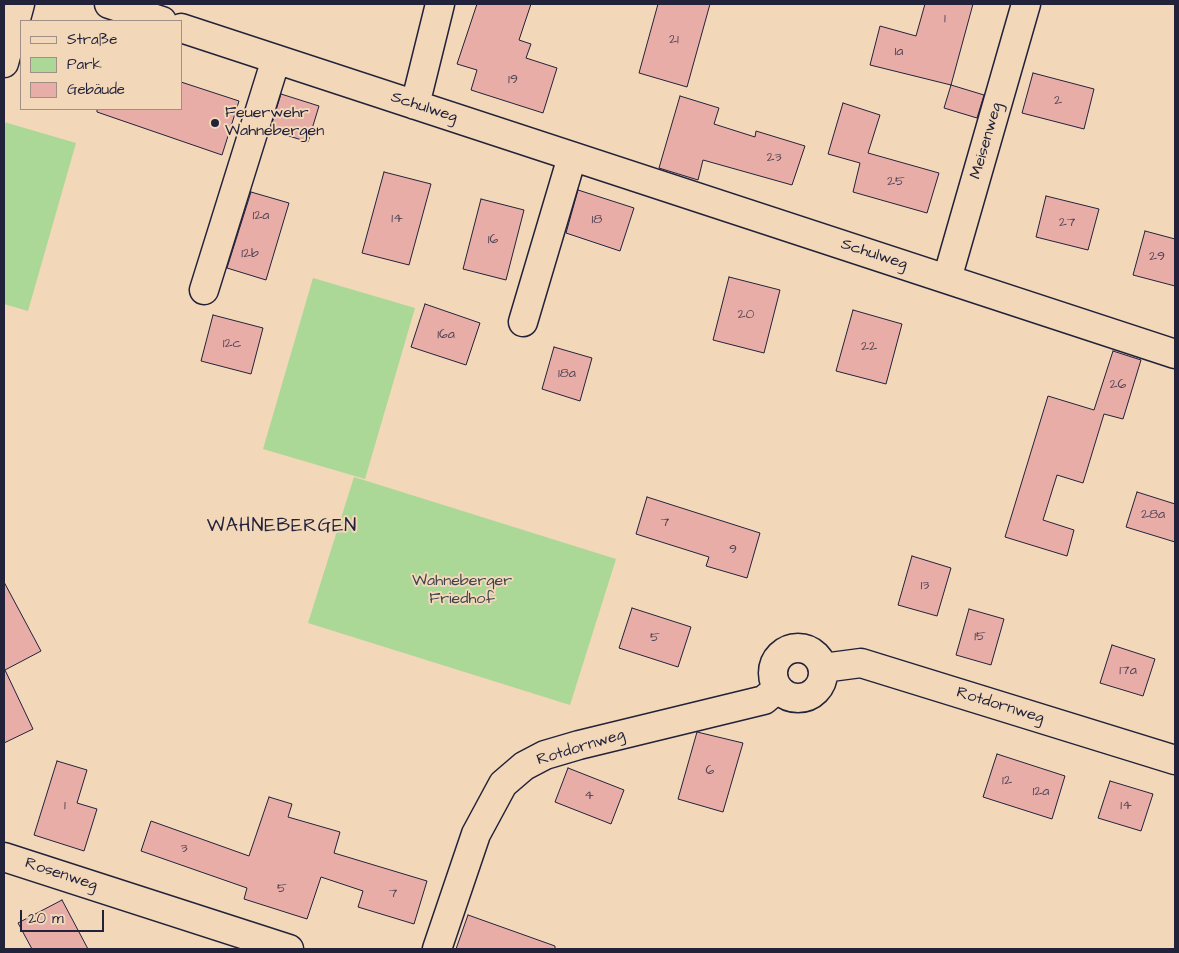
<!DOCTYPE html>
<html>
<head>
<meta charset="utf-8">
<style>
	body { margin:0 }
	#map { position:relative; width:1179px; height:953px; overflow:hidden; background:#f2d7b9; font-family:"Architects Daughter",sans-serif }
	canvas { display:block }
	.frame { position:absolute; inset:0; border:5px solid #22223b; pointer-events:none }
	.legend { position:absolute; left:20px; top:20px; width:162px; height:90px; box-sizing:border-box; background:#f2d7b9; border:1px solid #9f8f87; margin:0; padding:6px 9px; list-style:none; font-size:15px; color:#22223b }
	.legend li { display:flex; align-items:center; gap:10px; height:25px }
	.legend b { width:25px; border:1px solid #9f8f87 }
	.scale { position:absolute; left:20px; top:910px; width:84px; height:22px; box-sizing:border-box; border:2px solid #22223b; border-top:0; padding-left:6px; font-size:15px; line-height:18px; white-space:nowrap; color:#22223b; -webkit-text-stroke:4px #f2d7b9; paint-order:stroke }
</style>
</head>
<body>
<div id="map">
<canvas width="1179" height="953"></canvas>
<div class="frame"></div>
<ul class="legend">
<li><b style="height:6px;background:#f2d7b9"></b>Straße</li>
<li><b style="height:14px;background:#abd897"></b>Park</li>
<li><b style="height:14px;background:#e8ada7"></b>Gebäude</li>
</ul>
<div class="scale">20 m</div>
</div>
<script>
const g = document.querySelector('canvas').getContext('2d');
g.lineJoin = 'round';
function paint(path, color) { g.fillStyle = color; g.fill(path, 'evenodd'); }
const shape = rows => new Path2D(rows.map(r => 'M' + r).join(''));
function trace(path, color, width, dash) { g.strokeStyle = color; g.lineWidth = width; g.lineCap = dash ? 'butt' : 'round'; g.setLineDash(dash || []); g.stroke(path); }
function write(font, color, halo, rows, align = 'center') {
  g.font = font + ' "Architects Daughter",sans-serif'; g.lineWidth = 4; g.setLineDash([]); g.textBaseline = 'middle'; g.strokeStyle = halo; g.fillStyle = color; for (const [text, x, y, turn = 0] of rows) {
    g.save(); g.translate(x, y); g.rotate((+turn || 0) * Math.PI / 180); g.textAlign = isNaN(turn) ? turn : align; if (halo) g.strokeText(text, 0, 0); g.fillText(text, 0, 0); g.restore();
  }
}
paint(shape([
	[4,122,76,143,28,311,4,304],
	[313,278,415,308,365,479,263,449],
	[354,477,616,559,570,705,308,623]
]), '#abd897');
const building = shape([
	[477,4,531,4,519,40,531,44,526,58,557,68,543,113,471,90,477,70,457,64,477,4],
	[658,4,710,4,687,87,639,73,658,4],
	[925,4,973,4,951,85,870,65,880,26,916,36,925,4],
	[1033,73,1094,89,1084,129,1022,113,1033,73],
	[181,82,239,101,222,155,97,112,97,109,181,109,181,82],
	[951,85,984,95,977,118,944,108,951,85],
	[281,94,319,106,308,142,270,130,281,94],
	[680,96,719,108,714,124,755,137,756,131,805,146,792,185,703,160,698,180,659,168,680,96],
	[843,103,880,115,868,153,939,173,927,213,853,192,860,163,828,154,843,103],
	[384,172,431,184,409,265,362,253,384,172],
	[578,190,634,208,620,251,566,233,578,190],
	[251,192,289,203,266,280,227,268,251,192],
	[1046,196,1099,209,1088,250,1036,237,1046,196],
	[481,199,524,210,506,280,463,269,481,199],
	[1145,231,1175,239,1175,286,1133,275,1145,231],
	[729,277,780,290,764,353,713,340,729,277],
	[425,304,480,323,466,365,411,347,425,304],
	[853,310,902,324,886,384,836,371,853,310],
	[213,315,263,328,251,374,201,361,213,315],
	[554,347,592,358,580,401,542,389,554,347],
	[1113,351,1141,360,1123,419,1104,414,1083,483,1057,475,1043,520,1074,530,1067,556,1005,537,1048,396,1094,410,1113,351],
	[1137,492,1175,504,1175,542,1126,527,1137,492],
	[647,497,760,533,747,578,706,566,709,557,636,534,647,497],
	[912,556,951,568,937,616,898,605,912,556],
	[4,582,41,651,5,670,33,729,4,743,4,582],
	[632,608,691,627,678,667,619,648,632,608],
	[969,609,1004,619,991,665,956,655,969,609],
	[1112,645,1155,659,1143,696,1100,683,1112,645],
	[697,732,743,743,723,812,678,799,697,732],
	[997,754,1065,776,1052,819,983,797,997,754],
	[57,761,87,770,77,803,97,809,84,851,34,835,57,761],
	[568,768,624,790,611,824,555,802,568,768],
	[1110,781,1153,794,1141,831,1098,818,1110,781],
	[269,797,292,804,288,817,340,832,334,853,427,881,414,924,358,907,363,891,321,877,307,919,244,899,247,888,141,851,151,821,249,856,269,797],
	[62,900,88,949,32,949,18,923,62,900],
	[468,915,555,946,555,949,456,949,468,915]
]);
paint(building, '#e8ada7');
trace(building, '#22223b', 1);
const minor = shape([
	[109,4,162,21],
	[181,28,1175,354],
	[4,63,20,4],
	[415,105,440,4],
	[947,279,1026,4],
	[204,290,276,59],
	[523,322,572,157],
	'773 673a25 25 0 1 1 50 0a25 25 0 1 1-50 0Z',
	[823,668,861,663,1175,760],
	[4,857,289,949],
	[437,949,476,834,503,784,524,766,545,755,579,745,764,700,778,688]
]);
trace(minor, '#22223b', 31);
trace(minor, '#f2d7b9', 28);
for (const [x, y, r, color] of [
	[215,123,5,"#22223b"]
]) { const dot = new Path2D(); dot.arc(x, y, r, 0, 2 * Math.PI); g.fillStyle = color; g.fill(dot); trace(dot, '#f2d7b9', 2); }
write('14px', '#544556', null, [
	["1",945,19],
	["21",674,40],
	["1a",899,52],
	["19",513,80],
	["2",1058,101],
	["23",774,158],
	["25",896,182],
	["12a",261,216],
	["14",397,219],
	["18",597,220],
	["27",1067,223],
	["16",493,240],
	["12b",250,254],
	["29",1157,257],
	["20",746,315],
	["16a",446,335],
	["12c",232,344],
	["22",869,347],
	["18a",567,374],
	["26",1118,385],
	["28a",1153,515],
	["7",665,523],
	["9",733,550],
	["13",925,586],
	["15",980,637],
	["5",655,638],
	["17a",1128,671],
	["6",710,771],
	["12",1007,781],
	["12a",1041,792],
	["4",589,796],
	["1",65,806],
	["14",1126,806],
	["3",184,849],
	["5",282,889],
	["7",393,894]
]);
write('16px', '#22223b', '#f2d7b9', [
	["Schulweg",424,108,18],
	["Meisenweg",987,141,-74],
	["Schulweg",874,255,18],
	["Rotdornweg",1000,706,17],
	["Rotdornweg",581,748,-17],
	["Rosenweg",61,875,18]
]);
write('16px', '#22223b', '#f2d7b9', [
	["Feuerwehr",225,114],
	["Wahnebergen",225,132]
], 'left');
write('16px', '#3d464d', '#f2d7b9', [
	["Wahneberger",462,582],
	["Friedhof",462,600]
]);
g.letterSpacing = '1px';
write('19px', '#22223b', '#f2d7b9', [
	["WAHNEBERGEN",282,527]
]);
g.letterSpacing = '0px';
</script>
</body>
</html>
